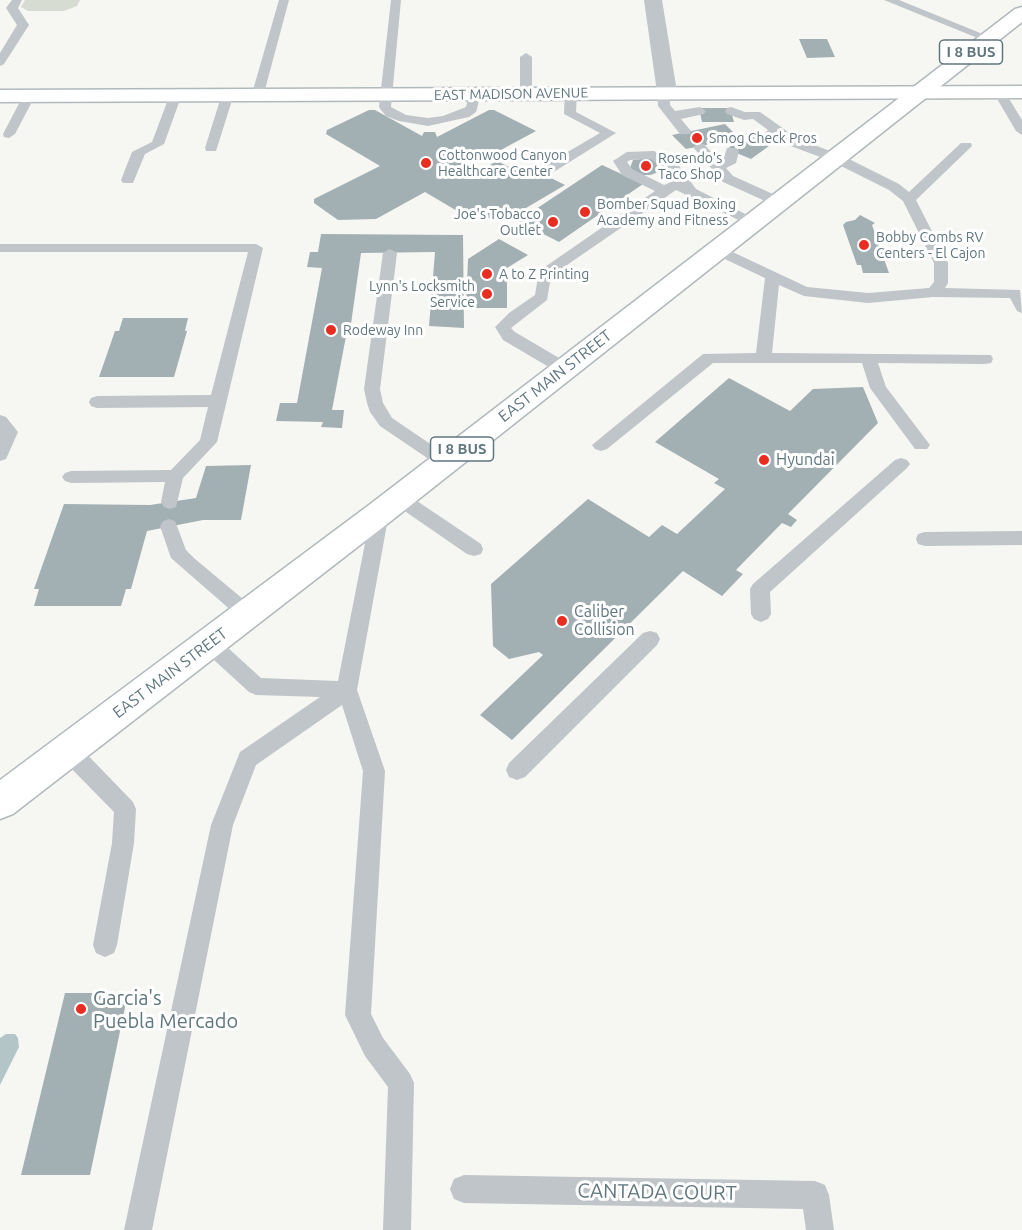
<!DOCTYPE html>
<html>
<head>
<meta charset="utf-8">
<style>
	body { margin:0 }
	canvas { display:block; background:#f6f6f3 }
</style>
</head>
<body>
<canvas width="1022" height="1230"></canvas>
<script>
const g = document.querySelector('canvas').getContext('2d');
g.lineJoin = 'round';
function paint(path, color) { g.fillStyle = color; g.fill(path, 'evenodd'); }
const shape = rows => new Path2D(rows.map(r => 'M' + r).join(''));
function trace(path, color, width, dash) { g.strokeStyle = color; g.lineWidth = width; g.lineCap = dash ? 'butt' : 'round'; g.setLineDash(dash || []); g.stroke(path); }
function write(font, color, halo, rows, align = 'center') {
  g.font = font + ' Ubuntu,sans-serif'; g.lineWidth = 6; g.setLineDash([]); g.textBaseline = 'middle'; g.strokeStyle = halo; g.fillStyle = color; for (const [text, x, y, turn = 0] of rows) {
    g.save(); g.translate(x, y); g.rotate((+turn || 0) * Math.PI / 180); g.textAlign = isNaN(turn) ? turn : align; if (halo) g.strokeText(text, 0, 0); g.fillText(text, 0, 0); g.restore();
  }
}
paint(shape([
	[25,0,80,0,77,6,64,11,28,11,21,7]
]), '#d7dcd2');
paint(shape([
	[6,1034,15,1034,18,1038,19,1047,0,1085,0,1038]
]), '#b4c5c7');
paint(shape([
	[799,39,827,39,835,57,807,58],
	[699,108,730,108,734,122,702,122],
	[369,110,375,110,422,136,424,132,435,132,437,137,489,110,494,110,536,131,473,165,481,170,497,161,519,172,529,167,565,185,509,218,469,218,425,192,376,219,338,220,314,203,314,199,380,166,326,134,327,130],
	[725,124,739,138,686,149,672,135],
	[746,136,769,146,751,159,727,149],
	[649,158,661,164,662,167,659,172,650,175,640,175,630,168,633,160],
	[602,165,643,184,559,242,518,221],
	[860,215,875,223,872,225,889,273,863,273,861,265,857,265,843,225,846,222,855,220],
	[321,234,463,235,464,328,429,326,435,252,361,253,350,331,347,331,332,410,344,410,342,428,321,427,323,422,276,421,280,403,297,403,322,268,307,267,310,252,318,252],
	[499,239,528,255,507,268,507,308,466,308,468,259],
	[123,318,188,318,185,331,187,331,174,377,99,377,115,331,119,331],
	[729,378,790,411,813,389,863,387,878,423,788,514,797,520,791,527,782,523,736,570,743,574,722,596,683,571,512,740,480,715,543,655,539,652,509,659,493,646,491,584,588,499,649,537,662,525,677,534,725,489,714,483,719,479,655,442],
	[251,465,241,520,203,520,147,531,131,589,126,589,121,606,34,606,39,589,34,589,64,504,150,505,196,498,206,466],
	[65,993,128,993,90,1175,21,1175]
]), '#a3b0b3');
const secondary = shape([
	[1022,86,1022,98,0,102,0,90,1022,86]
]);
const primary = shape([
	[1022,7,1022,22,391,521,13,814,0,819,0,780,369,505,1015,9,1022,7]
]);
trace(secondary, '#b1b9bc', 3);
trace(primary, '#b2b9bc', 3);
paint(shape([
	[12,0,22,0,18,8,29,25,4,64,0,66,0,53,17,25,6,8,12,0],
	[279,0,289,0,263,97,257,101,251,97,279,0],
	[391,0,401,0,391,107,406,115,428,118,443,116,466,107,469,94,475,90,481,94,476,112,469,117,428,126,399,121,386,116,381,110,379,107,391,0],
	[884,0,899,0,995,39,993,41,985,41,884,0],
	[526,53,532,57,532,94,526,98,520,94,520,57,526,53],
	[663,88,669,92,670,105,675,111,700,107,706,111,704,114,681,119,691,131,690,134,680,134,658,106,657,92,663,88],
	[999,88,1003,89,1022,120,1022,135,1016,131,993,92,999,88],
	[571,89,577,93,576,112,616,133,552,173,542,173,540,170,542,167,600,133,564,114,565,93,571,89],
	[29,92,35,96,15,134,9,138,4,137,3,134,23,96,29,92],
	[175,93,181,97,164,144,145,154,133,183,123,183,121,180,132,152,152,142,169,97,175,93],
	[227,93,233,97,217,148,216,151,206,151,205,148,221,97,227,93],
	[731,107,745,112,760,112,798,139,841,155,899,184,909,192,961,143,971,143,972,146,916,200,948,263,948,283,945,288,1020,290,1022,313,1017,311,1010,298,933,297,868,303,804,296,779,285,772,353,991,355,993,359,991,363,985,364,878,363,886,387,927,441,930,445,927,449,915,449,870,388,862,363,713,363,607,449,601,451,595,449,592,445,703,354,756,353,765,278,712,253,710,250,712,247,722,247,807,287,868,293,929,288,934,282,934,263,903,201,889,190,831,161,788,145,777,136,767,142,745,141,744,138,745,135,764,134,768,130,753,119,744,120,727,114,725,111,727,108,731,107],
	[699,143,704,144,720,162,723,161,727,148,737,148,739,151,736,163,726,168,733,176,784,199,786,202,784,205,774,205,723,182,693,147,699,143],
	[654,151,679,166,696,189,761,222,754,226,749,225,676,190,551,276,547,300,511,328,515,332,571,365,573,369,571,373,559,373,503,340,495,327,509,313,535,295,539,271,655,191,622,175,613,161,627,152,654,151],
	[651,159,669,172,676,180,664,185,632,169,627,162,630,160,651,159],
	[0,244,256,244,263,248,217,442,183,478,176,507,170,509,164,507,161,502,165,482,71,483,65,481,62,477,65,473,71,471,171,470,200,440,208,407,97,408,91,406,89,402,91,398,97,396,211,395,248,252,0,252,0,244],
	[390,249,397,253,380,389,383,403,392,418,451,458,454,462,451,466,445,468,439,466,380,426,370,412,367,403,364,389,383,253,390,249],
	[0,415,6,417,18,432,6,459,0,461,0,415],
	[901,458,907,460,910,464,907,468,770,592,771,614,768,619,761,622,754,619,751,614,750,589,753,584,895,460,901,458],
	[399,491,405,493,481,544,483,549,481,554,474,556,467,554,393,503,390,498,393,493,399,491],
	[380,506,386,508,389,513,357,690,385,771,371,1014,383,1038,410,1074,414,1083,411,1230,383,1230,388,1087,365,1056,345,1015,363,771,342,705,256,765,233,825,152,1230,124,1230,211,825,240,752,320,697,256,695,249,692,202,649,199,643,202,637,209,635,216,637,261,678,338,681,371,513,374,508,380,506],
	[169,519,175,521,186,550,195,559,255,609,258,614,255,619,248,622,241,619,171,558,160,526,163,521,169,519],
	[1022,531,1022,545,925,546,918,544,916,539,918,534,925,532,1022,531],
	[650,631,657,633,660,639,657,645,525,777,517,780,509,777,506,770,509,763,643,633,650,631],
	[68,741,76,743,133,802,136,809,134,843,117,945,114,953,105,957,96,953,93,945,112,843,114,812,60,757,57,750,60,743,68,741],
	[464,1175,815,1181,825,1185,829,1195,834,1230,806,1230,803,1209,464,1203,454,1199,450,1189,454,1179,464,1175]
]), '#bfc5c8');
paint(shape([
	[644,0,662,0,677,92,674,96,667,98,660,96,657,92,644,0]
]), '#bfc5c8');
paint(secondary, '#fff');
paint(primary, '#fff');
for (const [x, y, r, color] of [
	[697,138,6,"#e92d20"],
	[426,163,6,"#e92d20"],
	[646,166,6,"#e92d20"],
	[585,212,6,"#e92d20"],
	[553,222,6,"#e92d20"],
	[864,245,6,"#e92d20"],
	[487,274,6,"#e92d20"],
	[487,294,6,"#e92d20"],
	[331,330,6,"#e92d20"],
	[764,460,6,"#e92d20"],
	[562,621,6,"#e92d20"],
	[81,1009,6,"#e92d20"]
]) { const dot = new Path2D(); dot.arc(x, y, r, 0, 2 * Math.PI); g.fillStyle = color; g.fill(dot); trace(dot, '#fff', 2); }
write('14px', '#60777f', '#fff', [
	["EAST MADISON AVENUE",511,94,-1]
]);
write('14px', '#60777f', '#fff', [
	["Smog Check Pros",709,138],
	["Cottonwood Canyon",438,155],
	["Healthcare Center",438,171],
	["Rosendo's",658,158],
	["Taco Shop",658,174],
	["Bomber Squad Boxing",597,204],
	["Academy and Fitness",597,220],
	["Joe's Tobacco",541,214,"right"],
	["Outlet",541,230,"right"],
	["Bobby Combs RV",876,237],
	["Centers - El Cajon",876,253],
	["A to Z Printing",499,274],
	["Lynn's Locksmith",475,286,"right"],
	["Service",475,302,"right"],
	["Rodeway Inn",343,330]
], 'left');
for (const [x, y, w] of [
	[971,52,63],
	[462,449,63]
]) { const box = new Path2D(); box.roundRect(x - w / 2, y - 12, w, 24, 4.5); g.fillStyle = '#fff'; g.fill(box); trace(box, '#60777f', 1.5); }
write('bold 15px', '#60777f', null, [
	["I 8 BUS",971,52],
	["I 8 BUS",462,449]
]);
write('16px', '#60777f', '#fff', [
	["EAST MAIN STREET",555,376,-38],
	["EAST MAIN STREET",170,673,-37]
]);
write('16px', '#60777f', '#fff', [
	["Hyundai",776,460],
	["Caliber",574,612],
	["Collision",574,630]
], 'left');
write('20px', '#60777f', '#fff', [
	["Garcia's",93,998],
	["Puebla Mercado",93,1021]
], 'left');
write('20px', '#60777f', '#fff', [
	["CANTADA COURT",657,1192,1]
]);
</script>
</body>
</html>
